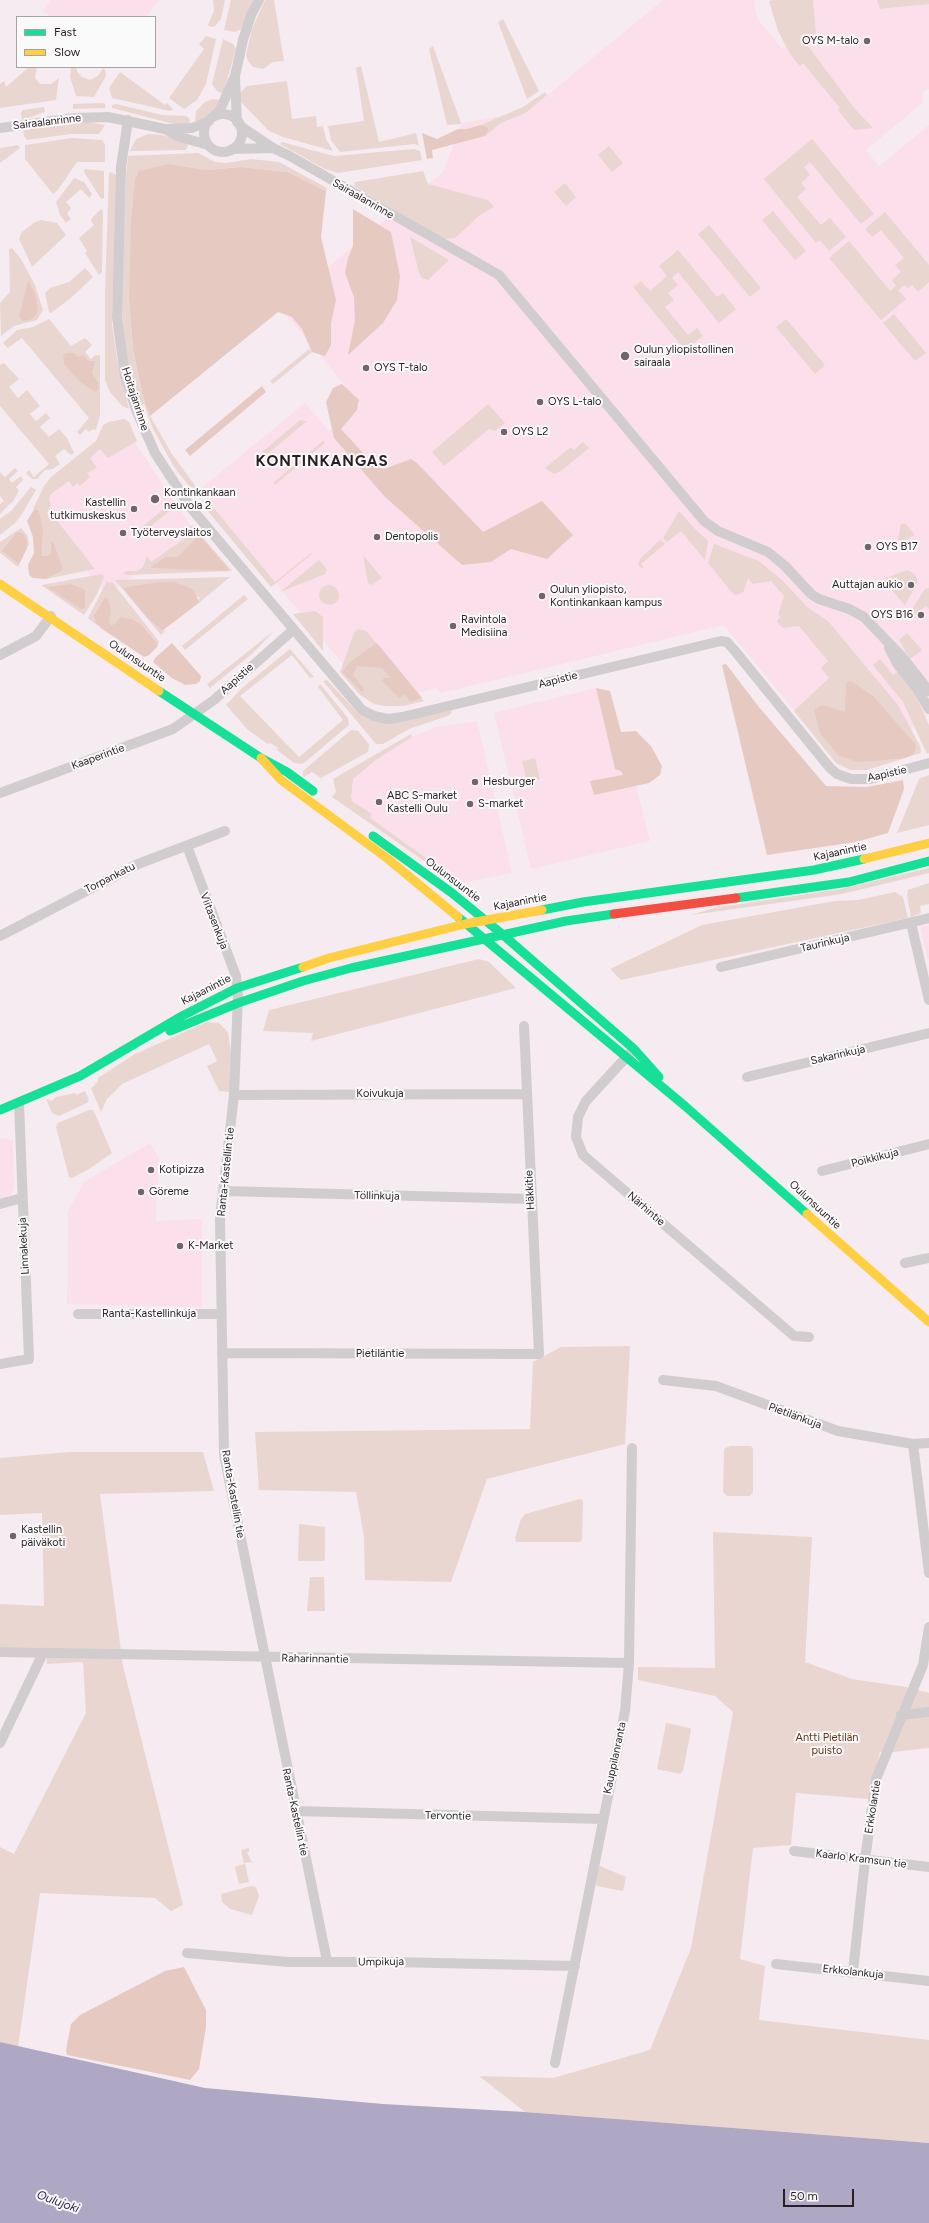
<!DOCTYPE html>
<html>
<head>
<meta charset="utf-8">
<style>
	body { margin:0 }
	#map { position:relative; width:929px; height:2223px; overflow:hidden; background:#f6ebf0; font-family:Figtree,sans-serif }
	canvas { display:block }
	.legend { position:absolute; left:16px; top:16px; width:140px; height:52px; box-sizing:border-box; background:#fafafa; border:1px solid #a7a2a4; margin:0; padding:5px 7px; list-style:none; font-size:12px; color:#2a1d23 }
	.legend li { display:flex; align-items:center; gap:8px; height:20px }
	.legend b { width:20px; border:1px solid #a7a2a4 }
	.scale { position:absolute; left:783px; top:2189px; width:71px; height:18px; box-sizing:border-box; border:2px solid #2a1d23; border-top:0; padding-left:5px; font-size:12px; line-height:14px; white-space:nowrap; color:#2a1d23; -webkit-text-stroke:3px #fafafa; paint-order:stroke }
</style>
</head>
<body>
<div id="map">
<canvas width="929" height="2223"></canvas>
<ul class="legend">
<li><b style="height:5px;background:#16e098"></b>Fast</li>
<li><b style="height:5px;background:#ffcf43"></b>Slow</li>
</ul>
<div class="scale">50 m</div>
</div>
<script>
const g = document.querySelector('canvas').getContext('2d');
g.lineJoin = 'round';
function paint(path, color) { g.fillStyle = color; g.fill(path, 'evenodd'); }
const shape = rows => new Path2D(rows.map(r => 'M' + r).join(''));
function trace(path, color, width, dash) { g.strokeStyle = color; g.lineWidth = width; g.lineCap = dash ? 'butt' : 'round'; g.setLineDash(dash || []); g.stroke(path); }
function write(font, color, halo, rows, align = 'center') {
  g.font = font + ' Figtree,sans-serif'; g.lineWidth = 4; g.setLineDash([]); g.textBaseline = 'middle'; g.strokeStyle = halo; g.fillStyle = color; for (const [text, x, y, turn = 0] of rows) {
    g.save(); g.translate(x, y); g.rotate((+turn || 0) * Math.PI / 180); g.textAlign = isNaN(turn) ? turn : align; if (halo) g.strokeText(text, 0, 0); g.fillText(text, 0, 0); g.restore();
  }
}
paint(shape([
	[51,0,159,0,146,17,52,17,43,11],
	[663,0,754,0,757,18,782,49,809,35,803,0,880,0,883,9,929,4,929,89,924,91,922,103,866,150,879,166,929,125,929,714,867,766,837,762,724,625,441,693,436,688,396,699,361,686,199,490,305,403,329,431,361,405,280,307,443,172,462,123,527,112],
	[125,428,196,533,106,595,40,512,49,488],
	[596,688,615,768,631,765,650,841,531,869,494,713],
	[477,721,512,873,461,883,347,802,347,784,376,760,412,737,436,727],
	[929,925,929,959,928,960,920,927],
	[0,1138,13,1140,14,1187,11,1195,0,1198],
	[150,1143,159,1158,156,1221,202,1219,202,1307,67,1304,68,1211,84,1182]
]), '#fbdfeb');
paint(shape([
	[213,0,225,0,221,19,215,26,211,27,208,25,214,11],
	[231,0,253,0,241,29,235,32,224,30],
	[265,0,274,0,284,61,273,62,263,69,253,67,248,61,246,55,252,29],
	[772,0,813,0,816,34,805,42,855,109,873,128,854,130,838,110,840,108,803,63,800,66,790,54,778,31,769,1],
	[877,0,929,0,929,4,880,9],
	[503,19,539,91,527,99,498,22],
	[206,36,216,39,206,84,197,100,184,109,169,98,204,49,199,44],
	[223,39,233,44,236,49,223,94,217,91,212,84],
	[433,46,461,123,461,124,447,125,429,49],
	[361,66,379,142,416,133,419,146,415,144,340,152,331,140,328,126,364,121,356,68],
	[29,67,37,67,35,78,40,84,51,84,59,78,56,100,0,108,0,84,4,81,6,87],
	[71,67,76,67,77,71,82,77,90,80,98,76,103,68,105,70,106,76,94,97,76,96,70,77],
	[120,72,165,105,167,103,173,109,170,111,112,98,109,88],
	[287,81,292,119,316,116,317,127,323,126,326,139,333,151,283,137,269,131,240,101,240,93,247,86],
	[545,92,547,95,527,112,501,123,485,136,489,129,487,127,481,125,523,107],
	[213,99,221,100,217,108,208,117,195,123,196,111,205,102],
	[102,103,105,104,105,108,73,109,73,104],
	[116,104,162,115,186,116,189,118,190,124,174,124,112,108,112,105],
	[44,107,45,112,22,120,21,113,23,110],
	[88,122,105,125,99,134,71,134,27,140,24,136,23,130],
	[148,134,162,135,189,143,186,150,130,151,136,139],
	[72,138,102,140,105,144,105,162,77,162,58,190,53,194,25,159,25,145],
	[812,139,874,214,861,224,810,162,804,167,810,175,801,183,806,189,797,197,821,225,830,218,846,237,829,251,820,240,816,243,764,179],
	[282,142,334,156,414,149,420,151,422,160,338,173,325,169,280,144],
	[18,145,20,148,0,163,0,148],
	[609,146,623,163,612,172,598,155],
	[198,153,215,162,226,163,251,159,279,162,327,188,326,191,288,172,241,167,206,170,170,164,135,180,129,299,133,351,143,397,150,416,172,454,196,487,194,488,189,486,174,467,152,427,144,404,139,406,126,357,121,303,126,175,128,156],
	[85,169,104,171,104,198,101,199,84,172],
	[423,171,428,184,488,200,494,207,480,215,455,238,444,239,354,186,355,182],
	[111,172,116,175,112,324,117,359,129,409,122,406,110,392,105,380,105,293,109,173],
	[74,178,84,182,92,194,89,198,81,189,66,202,71,208,67,214,71,219,66,223,60,215,56,202],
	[565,183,576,197,566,206,554,192],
	[101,209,103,211,102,272,99,275,85,253,87,251,79,238,94,225,91,221,92,218],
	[773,211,806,251,795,260,762,220],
	[885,212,929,265,929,282,918,292,912,285,908,288,905,285,898,290,906,299,881,320,829,258,849,241,890,291,896,286,892,280,901,272,895,265,904,258,881,230,872,237,865,229],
	[41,220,57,223,66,235,32,267,19,239,22,232,35,222],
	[709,225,761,288,750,297,698,234],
	[410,237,449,260,428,280,422,278,419,273],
	[12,248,21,259,35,285,43,310,37,320,14,326,1,336,0,303,10,292,9,249],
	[678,250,717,297,723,293,736,309,719,323,678,272,672,278,678,285,668,293,674,300,665,307,688,335,697,328,703,336,685,350,633,287,641,281,650,291,667,276,659,266],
	[85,268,93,277,72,297,51,313,49,312,45,293,50,288,69,282],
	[894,314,926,353,915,361,883,323],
	[49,319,71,346,85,338,92,345,85,352,91,359,95,355,100,355,100,415,96,430,94,429,89,432,86,429,80,435,77,432,89,418,22,338,8,348,3,343,17,330,33,327],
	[786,319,825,365,815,374,776,327],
	[309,349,312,352,273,384,270,381],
	[4,363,19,379,9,387,18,398,27,390,40,406,30,414,36,421,46,413,50,418,40,427,49,437,59,429,67,438,74,453,71,455,64,449,55,456,60,464,53,469,45,470,37,479,32,479,26,473,29,470,34,477,49,464,0,406,0,365],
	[488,404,505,423,495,431,489,429,444,466,432,452],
	[124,419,129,422,137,441,108,458,100,449,90,458,97,468,87,473,90,477,80,486,77,483,73,487,69,481,52,493,49,498,51,505,47,512,49,518,58,522,95,569,46,579,60,572,51,542,50,555,42,556,43,529,39,511,35,508,33,509,44,486,51,477,96,441,103,425,109,422],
	[300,420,307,421,257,463,254,459],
	[323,441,325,443,275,485,273,483],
	[583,442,589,448,561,471,554,474,545,468,571,447,574,450],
	[15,468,18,471,9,479,12,483,21,476,23,480,16,487,19,491,13,501,0,514,0,504,4,501,0,496,0,472,5,477],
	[31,487,36,490,22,514,15,523,0,535,0,519,11,511],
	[209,502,275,582,311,553,312,554,271,587,207,510],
	[170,504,173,508,140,535,137,531],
	[679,511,695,529,708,541,705,560,681,531,667,542,663,538],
	[905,523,915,535,901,542,898,539,901,524],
	[192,525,232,571,127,575,123,573,126,571,138,571,143,567,147,556,151,562,193,533,189,527],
	[21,528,27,535,29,544,18,567,0,553,0,542],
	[660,540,665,544,641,564,643,567,642,569,638,564,641,558],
	[714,544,759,561,783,581,807,607,828,621,898,705,920,746,921,753,867,770,850,770,836,763,794,711,829,678,821,668,828,661,799,626,783,628,777,622,778,619,781,618,778,614,784,596,771,581,753,584,748,578,743,593,734,595,708,563],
	[363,555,382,578,371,585,368,583],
	[319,560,327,570,325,574,280,592],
	[907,570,915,574,918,582,905,605,884,581,886,578],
	[102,574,104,577,97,594,84,615,41,585],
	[230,577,200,602,199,597,127,587,162,631,166,630,161,635,115,580],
	[107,581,109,583,112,582,154,635,159,642,157,647,157,643,141,624,132,619,112,625,109,622,105,597,94,615,95,622,102,629,88,618],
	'319 595a10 10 0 1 1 20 0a10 10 0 1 1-20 0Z',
	[929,588,929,609,926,606,913,616,913,608,925,589],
	[244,595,248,599,185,650,182,646],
	[315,611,323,617,323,651,293,614],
	[358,629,366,631,424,701,404,706,384,706,374,704,360,695,340,672,354,633],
	[275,630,253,653,210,688,207,684],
	[907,633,922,650,910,659,899,640],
	[290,649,314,677,310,678,292,655,240,696,299,757,343,720,318,687,320,684,348,718,349,725,304,763,300,764,294,763,277,750,278,748,270,743,268,744,248,730,226,705,242,688],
	[880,659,893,675,898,672,912,688,929,725,929,753,927,754,903,702,873,665],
	[327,680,359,714,374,721,395,723,451,710,452,712,450,715,409,729,383,744,376,744,323,681],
	[351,730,358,731,369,744,368,752,321,778,312,772,304,777,303,775,303,771],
	[411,734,412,737,376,760,353,779,351,797,353,802,372,814,370,818,443,870,440,872,332,797,336,792,333,779],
	[535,758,540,779,527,782,522,761],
	[929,775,929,825,897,833,919,779],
	[929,868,929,873,842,894,691,915,714,908,841,889],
	[929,883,929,904,920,906,921,913,911,917,907,895,908,890],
	[895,892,903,897,908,918,621,980,610,969,702,925,835,901,858,900],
	[479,959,489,962,516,988,311,1041,313,1033,263,1031,269,1010],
	[207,1022,219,1023,228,1032,231,1054,230,1092,219,1091,207,1066,217,1061,209,1044,122,1084,107,1099,101,1112,91,1088,98,1082,98,1078,135,1054],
	[85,1091,89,1100,87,1103,59,1116,52,1113,46,1099,52,1101,56,1097,75,1093,76,1095],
	[89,1110,93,1110,95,1114,112,1153,89,1169,72,1178,69,1177,56,1127,58,1123],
	[630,1346,625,1444,487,1479,451,1582,365,1580,364,1537,356,1492,259,1490,255,1432,530,1429,533,1362,561,1347],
	[731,1446,751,1446,753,1449,753,1492,750,1496,727,1496,723,1492,724,1451,725,1448],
	[69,1452,203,1452,214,1491,100,1494,123,1666,183,1905,171,1911,155,1898,40,1893,18,2047,0,2042,0,1847,14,1854,86,1713,83,1662,47,1664,46,1648,0,1647,0,1604,44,1606,42,1513,0,1515,0,1458],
	[580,1499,583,1501,582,1540,579,1542,516,1542,515,1538,521,1519,525,1514],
	[299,1524,325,1527,325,1559,323,1561,298,1561],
	[713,1532,812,1537,805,1662,852,1679,906,1687,929,1693,929,1748,893,1752,880,1752,868,1799,796,1793,791,1845,753,1848,740,1959,765,1966,759,2020,929,2040,929,2143,525,2112,479,2076,553,2078,650,2050,691,1948,733,1712,715,1696,638,1680,638,1667,715,1668],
	[310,1577,324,1577,325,1611,307,1611],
	[666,1723,690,1728,691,1730,683,1771,680,1774,657,1769],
	[249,1848,249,1851,247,1853,252,1862,245,1863,249,1882,239,1884,235,1867,244,1864,241,1850],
	[600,1866,626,1877,623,1891,597,1886,595,1883,598,1867],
	[251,1886,256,1887,259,1896,252,1915,230,1909,222,1902,221,1894]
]), '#ead6d1');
paint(shape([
	[481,125,487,127,489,129,485,136,432,150,433,158,427,159,422,133,437,139,458,129,467,129],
	[170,164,206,170,241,167,288,172,326,191,321,237,336,300,331,323,331,345,325,356,312,352,302,329,292,317,278,312,150,416,143,397,133,350,129,299,131,221,135,180,139,171],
	[353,209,391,232,400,276,397,300,383,323,348,355,355,320,354,297,345,273,348,258,353,246],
	[28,281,35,293,38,308,36,315,30,320,23,321,19,317],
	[67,353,74,353,78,357,83,355,89,361,95,361,92,373,99,384,98,390,95,392,79,381,64,364,63,355],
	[342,384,359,400,357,410,341,429,375,466,384,469,411,459,417,463,483,532,542,501,573,535,547,559,511,549,491,562,462,565,384,496,334,438,326,402,333,388],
	[262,386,266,392,190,456,185,450],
	[35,508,39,511,43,529,42,556,50,555,51,542,53,542,63,568,60,572,46,579,33,578,29,575,28,565,34,553,33,537,27,521],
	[17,532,23,533,27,541,26,550,19,564,2,551],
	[199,535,229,570,227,571,152,568,151,567,165,557,178,557],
	[160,582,175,582,192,589,200,602,162,631,148,618,124,589,127,587],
	[71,584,85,590,85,608,81,609,47,587],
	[105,597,108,599,111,610,109,622,112,625,116,623,120,617,132,619,141,624,157,643,157,647,149,655,144,657,102,629,95,622,94,615],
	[172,643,201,676,200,681,196,684,185,685,172,678,153,662,155,658],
	[377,643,422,698,410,702,405,694,399,698,382,681,384,678,391,678,382,668,357,666,353,675,364,689,362,692,342,672,350,662],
	[726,664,759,707,826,786,867,787,903,780,904,789,888,833,856,842,767,855,722,665],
	[849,681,853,682,874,697,916,745,915,751,912,755,905,758,875,761,858,762,839,756,820,733,814,710,822,705,845,712,846,684],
	[596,688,610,691,621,732,636,731,651,746,662,766,660,775,649,783,594,795,590,781,623,775,621,771,615,769],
	[184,1967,206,2010,206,2027,199,2069,190,2080,67,2055,66,2050,71,2024,80,2015,165,1971]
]), '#e6cac1');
paint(shape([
	[0,2042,205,2088,383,2104,525,2112,929,2143,929,2223,0,2223]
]), '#afa8c5');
trace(shape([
	[235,78,237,122],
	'204 133a19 19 0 1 1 38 0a19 19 0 1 1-38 0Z',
	[213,117,220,110,235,76,243,40,251,15,259,0],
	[128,120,121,167,117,317,125,376,136,410,155,453,191,508,362,710,374,716,388,719,402,717,721,641,727,642,735,651,830,768,837,774,851,779,870,779,929,763],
	[240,126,273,148,288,155,499,275,704,521,718,531,768,552,785,566,811,594,819,599,849,609,864,617,904,659,929,691],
	[0,128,75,118,108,117,165,129,177,136,208,145],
	[167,129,192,128,209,121],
	[232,149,272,148],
	[889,648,898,665,916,687,929,709],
	[0,655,36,636,51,616],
	[0,793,173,729,214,700,293,630],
	[187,846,236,976,238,996,234,1095,220,1218,224,1455,327,1961],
	[911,923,929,1000],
	[0,936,138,864,225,831],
	[721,967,929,918],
	[631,1052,586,1101,578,1117,576,1137,583,1155,794,1336,809,1337],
	[747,1077,929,1033],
	[234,1095,526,1094],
	[822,1171,929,1144],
	[223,1191,531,1199],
	[0,1204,22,1198],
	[905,1263,929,1258],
	[78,1314,221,1314],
	[222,1353,539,1354,524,1026],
	[0,1364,29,1359,19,1103],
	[663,1380,716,1386,838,1431,913,1444,929,1443],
	[913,1444,929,1573],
	[0,1652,629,1663],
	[901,1715,929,1712],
	[0,1743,43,1653],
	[295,1811,602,1819],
	[794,1851,929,1867],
	[187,1953,288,1962,392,1962,575,1966],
	[776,1964,929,1981],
	[853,1972,865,1860,876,1779,923,1665,929,1627],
	[555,2063,625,1711,629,1663,632,1448]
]), '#d1cdcf', 10);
trace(shape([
	[159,691,261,758,287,772,313,791],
	[373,836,452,893,502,934,634,1049,659,1077],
	[736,898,849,882,929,861],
	[542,910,583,902,814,870,864,859],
	[458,917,685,1106,807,1214],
	[170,1031,238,1003,303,981,351,968,566,921,614,914],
	[0,1110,80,1076,182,1016,237,988,303,967]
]), '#16e098', 9);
trace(shape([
	[0,584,159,691],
	[261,758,281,780,388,859,458,917],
	[864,859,929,843],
	[303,967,329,958,465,924,542,910],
	[807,1214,929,1322]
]), '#ffcf43', 9);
trace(shape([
	[614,914,736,898]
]), '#f24e42', 9);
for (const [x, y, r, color] of [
	[867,41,4,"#71656b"],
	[625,356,5,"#71656b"],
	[366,368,4,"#71656b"],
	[540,402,4,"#71656b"],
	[504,432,4,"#71656b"],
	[155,499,5,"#71656b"],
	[134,509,4,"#71656b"],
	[123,533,4,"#71656b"],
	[377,537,4,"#71656b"],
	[868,547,4,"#71656b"],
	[911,585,4,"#71656b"],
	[542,596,4,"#71656b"],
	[921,615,4,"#71656b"],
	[453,626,4,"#71656b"],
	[475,782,4,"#71656b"],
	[379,802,4,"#71656b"],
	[470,804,4,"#71656b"],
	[151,1170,4,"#71656b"],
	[141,1192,4,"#71656b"],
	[180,1246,4,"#71656b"],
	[13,1536,4,"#71656b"]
]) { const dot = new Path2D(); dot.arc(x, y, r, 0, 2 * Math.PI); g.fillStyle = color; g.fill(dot); trace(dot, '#fafafa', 1.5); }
write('11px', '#2a1d23', '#fafafa', [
	["OYS M-talo",859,41,"right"],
	["Oulun yliopistollinen",634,350],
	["sairaala",634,363],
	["OYS T-talo",374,368],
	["OYS L-talo",548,402],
	["OYS L2",512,432],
	["Kontinkankaan",164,493],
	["neuvola 2",164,506],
	["Kastellin",126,503,"right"],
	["tutkimuskeskus",126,516,"right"],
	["Työterveyslaitos",131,533],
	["Dentopolis",385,537],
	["OYS B17",876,547],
	["Auttajan aukio",903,585,"right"],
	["Oulun yliopisto,",550,590],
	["Kontinkankaan kampus",550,603],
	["OYS B16",913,615,"right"],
	["Ravintola",461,620],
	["Medisiina",461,633],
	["Hesburger",483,782],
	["ABC S-market",387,796],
	["Kastelli Oulu",387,809],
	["S-market",478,804],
	["Kotipizza",159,1170],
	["Göreme",149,1192],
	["K-Market",188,1246],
	["Kastellin",21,1530],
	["päiväkoti",21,1543]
], 'left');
write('11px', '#2a1d23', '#fafafa', [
	["Sairaalanrinne",47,122,-7],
	["Sairaalanrinne",363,199,30],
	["Hoitajanrinne",135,399,72],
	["Oulunsuuntie",137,661,34],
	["Aapistie",237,679,-42],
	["Aapistie",558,680,-14],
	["Kaaperintie",98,757,-20],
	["Aapistie",887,774,-13],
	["Kajaanintie",840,852,-12],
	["Torpankatu",110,878,-27],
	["Oulunsuuntie",453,880,37],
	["Kajaanintie",520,902,-11],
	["Viitasenkuja",214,921,69],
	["Taurinkuja",825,943,-13],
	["Kajaanintie",206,990,-27],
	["Sakarinkuja",838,1055,-13],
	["Koivukuja",380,1094],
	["Poikkikuja",875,1158,-14],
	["Ranta-Kastellin tie",226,1172,-84],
	["Häkkitie",530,1190,-93],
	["Töllinkuja",377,1196,1],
	["Oulunsuuntie",815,1205,43],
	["Närhintie",646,1209,41],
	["Linnakekuja",24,1246,-93],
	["Ranta-Kastellinkuja",149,1314],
	["Pietiläntie",380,1354],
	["Pietilänkuja",795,1416,20],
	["Ranta-Kastellin tie",233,1494,80],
	["Raharinnantie",315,1659,1],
	["Kauppilanranta",615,1758,-78],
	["Erkkolantie",873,1807,-81],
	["Ranta-Kastellin tie",295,1812,78],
	["Tervontie",448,1816,1],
	["Kaarlo Kramsun tie",861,1859,7],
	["Umpikuja",381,1962,-1],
	["Erkkolankuja",853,1972,6]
]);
write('11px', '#663113', '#fafafa', [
	["Antti Pietilän",827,1738],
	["puisto",827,1751]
]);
write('italic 12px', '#312456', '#fafafa', [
	["Oulujoki",58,2202,20]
]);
g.letterSpacing = '1px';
write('bold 15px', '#2a1d23', '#fafafa', [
	["KONTINKANGAS",322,462]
]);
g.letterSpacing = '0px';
</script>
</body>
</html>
